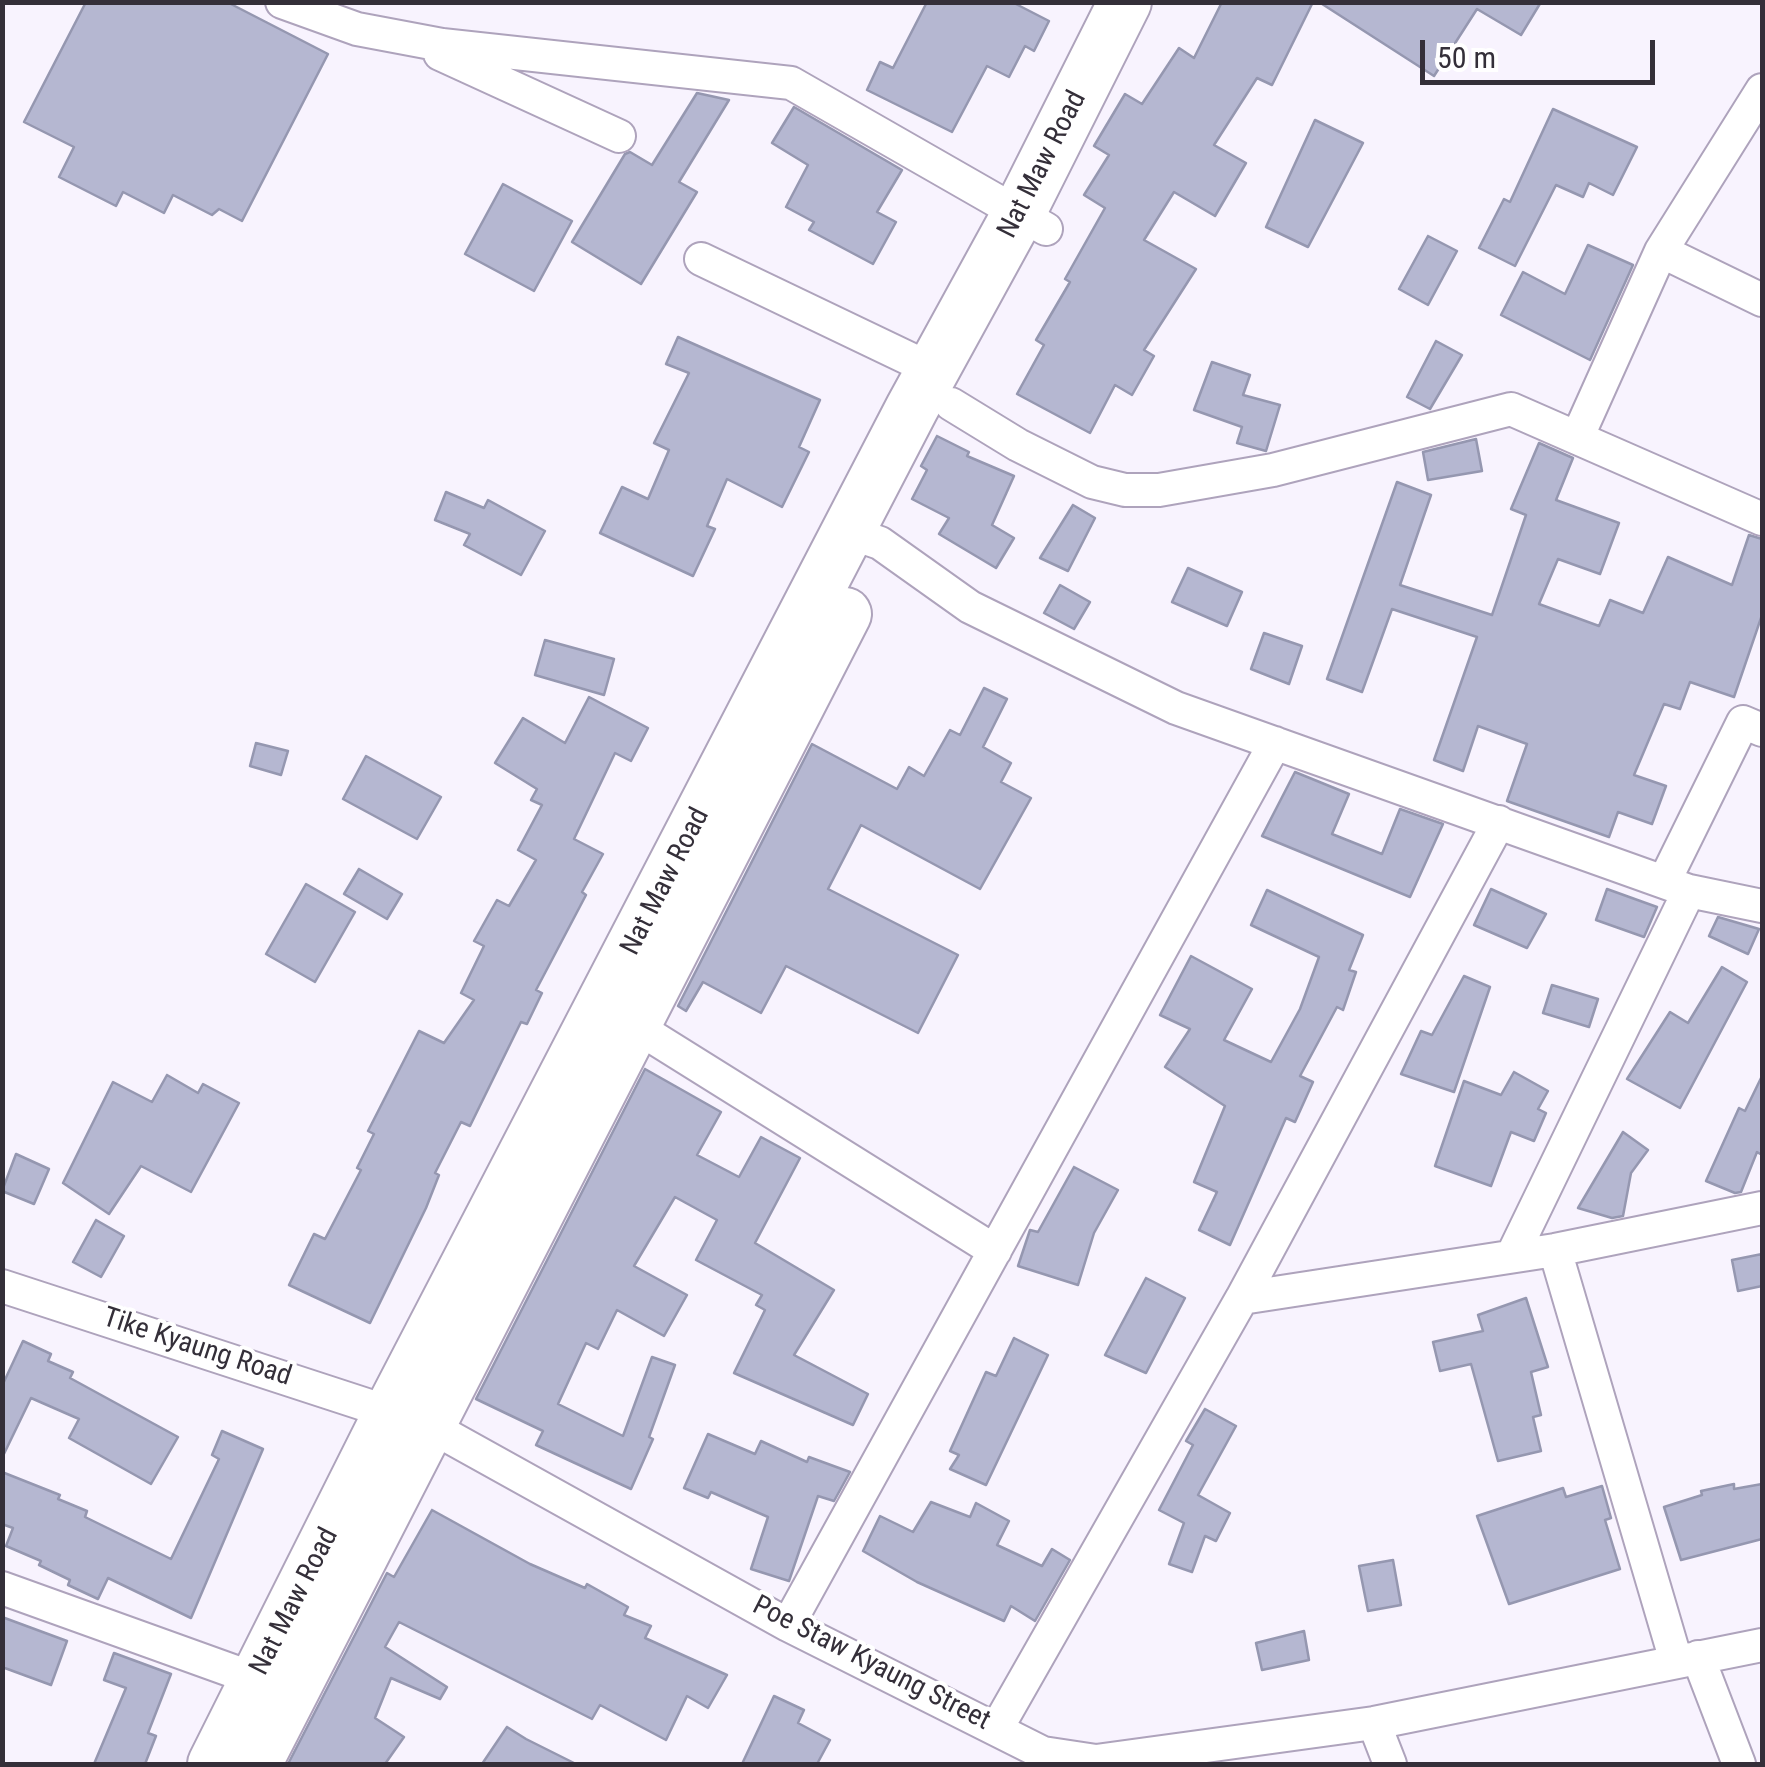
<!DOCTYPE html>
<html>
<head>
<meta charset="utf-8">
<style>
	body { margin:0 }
	#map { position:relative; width:1765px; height:1767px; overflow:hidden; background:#f8f3fe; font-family:"Roboto Condensed",sans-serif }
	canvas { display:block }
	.frame { position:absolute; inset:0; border:5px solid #342f39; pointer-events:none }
	.scale { position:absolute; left:1420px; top:40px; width:235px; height:45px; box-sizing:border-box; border:5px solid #342f39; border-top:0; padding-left:12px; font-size:30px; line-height:35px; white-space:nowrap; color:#342f39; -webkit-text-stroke:8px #fff; paint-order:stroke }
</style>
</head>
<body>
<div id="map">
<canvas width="1765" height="1767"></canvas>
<div class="frame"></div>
<div class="scale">50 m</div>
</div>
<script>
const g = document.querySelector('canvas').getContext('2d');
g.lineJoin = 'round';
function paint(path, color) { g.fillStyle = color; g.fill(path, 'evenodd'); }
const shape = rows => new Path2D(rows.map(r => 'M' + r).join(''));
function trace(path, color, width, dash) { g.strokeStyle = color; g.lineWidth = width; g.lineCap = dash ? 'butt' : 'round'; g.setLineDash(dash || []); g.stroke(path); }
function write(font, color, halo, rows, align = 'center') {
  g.font = font + ' "Roboto Condensed",sans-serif'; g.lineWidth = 8; g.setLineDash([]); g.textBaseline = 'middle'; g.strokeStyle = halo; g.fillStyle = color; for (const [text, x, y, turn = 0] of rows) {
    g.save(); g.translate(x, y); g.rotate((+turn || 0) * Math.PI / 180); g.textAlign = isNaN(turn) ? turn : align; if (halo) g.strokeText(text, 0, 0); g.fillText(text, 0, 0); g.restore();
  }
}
const building = shape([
	[86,2,227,2,328,54,242,221,219,209,212,215,173,195,164,213,123,192,116,206,59,177,74,147,24,122,86,2],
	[927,2,1012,2,1049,21,1034,51,1025,46,1009,77,987,66,952,132,867,90,880,62,893,68,927,2],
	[1222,2,1313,2,1272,85,1257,78,1214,145,1246,163,1215,216,1174,192,1144,240,1196,269,1144,350,1154,356,1132,395,1115,385,1090,433,1017,394,1044,345,1036,340,1070,282,1065,279,1105,208,1084,195,1109,155,1094,146,1125,94,1142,104,1179,48,1194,58,1222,2],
	[1319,2,1541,2,1521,35,1477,9,1434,76,1319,2],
	[697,93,729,100,679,182,697,192,641,284,572,242,625,154,630,152,652,165,697,93],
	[794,107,902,170,877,212,896,222,873,264,809,230,814,222,786,207,808,165,772,143,794,107],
	[1553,109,1637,147,1613,195,1589,183,1583,197,1556,185,1515,266,1479,248,1504,199,1510,202,1553,109],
	[1315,120,1363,143,1308,247,1266,227,1315,120],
	[503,184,572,221,534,291,465,254,503,184],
	[1428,236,1457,251,1428,305,1399,289,1428,236],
	[1588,245,1633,265,1590,360,1501,315,1523,272,1565,294,1588,245],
	[678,337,820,400,799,447,809,452,782,507,727,479,707,526,715,529,693,576,600,533,622,487,648,499,669,450,654,443,689,373,666,364,678,337],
	[1436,341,1462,355,1430,409,1407,397,1436,341],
	[1212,362,1250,375,1243,395,1280,405,1266,451,1237,443,1242,427,1194,410,1212,362],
	[937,436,969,452,967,456,1014,476,992,525,1014,538,996,568,939,534,949,518,912,499,927,470,921,466,937,436],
	[1476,439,1482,471,1428,480,1423,452,1476,439],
	[1539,443,1573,458,1556,500,1619,523,1600,574,1558,559,1539,604,1599,626,1610,600,1643,613,1668,557,1732,585,1749,535,1762,539,1762,615,1734,697,1690,682,1680,709,1664,704,1634,775,1666,786,1652,824,1618,812,1609,837,1507,801,1527,744,1478,726,1463,771,1434,760,1477,637,1392,609,1362,692,1327,679,1397,482,1431,495,1400,585,1492,615,1526,515,1511,509,1539,443],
	[446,492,484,508,488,500,545,531,521,575,464,545,470,534,435,520,446,492],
	[1073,505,1095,518,1068,571,1040,558,1073,505],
	[1188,568,1242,592,1227,626,1172,602,1188,568],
	[1060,585,1090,602,1074,629,1044,613,1060,585],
	[1264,633,1302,646,1289,684,1251,669,1264,633],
	[545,640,614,659,604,695,535,675,545,640],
	[984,688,1007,699,983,747,1011,763,1001,782,1031,798,980,889,861,825,828,889,958,955,918,1033,786,966,761,1013,703,982,686,1011,678,1006,812,744,897,789,909,767,924,776,950,730,960,735,984,688],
	[589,697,648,728,631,761,615,753,574,839,603,854,582,892,586,895,536,990,542,993,527,1024,521,1022,470,1126,461,1122,435,1173,439,1175,426,1208,370,1323,289,1285,314,1234,325,1239,361,1170,357,1168,374,1134,368,1131,419,1031,444,1043,474,1000,461,993,484,946,474,941,497,900,509,906,536,860,518,850,542,805,531,800,537,789,495,763,523,718,565,743,589,697],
	[256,743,288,751,281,775,250,766,256,743],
	[366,756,441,797,417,839,343,799,366,756],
	[1295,772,1349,794,1332,834,1382,854,1400,809,1443,824,1410,897,1262,836,1295,772],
	[359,869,402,894,387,919,344,894,359,869],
	[306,884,355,912,315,982,266,954,306,884],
	[1491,889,1546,914,1527,948,1474,925,1491,889],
	[1607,889,1657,907,1644,937,1596,920,1607,889],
	[1267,890,1363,935,1349,970,1356,972,1343,1010,1337,1007,1300,1076,1313,1082,1295,1122,1286,1118,1230,1245,1199,1230,1217,1192,1194,1182,1225,1106,1165,1067,1190,1029,1160,1015,1191,956,1252,989,1224,1040,1271,1062,1300,1009,1319,957,1251,925,1267,890],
	[1718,917,1759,929,1748,954,1709,936,1718,917],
	[1722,967,1747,982,1680,1108,1627,1079,1670,1012,1688,1023,1722,967],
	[1464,976,1490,987,1454,1092,1401,1074,1421,1031,1432,1035,1464,976],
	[1552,985,1598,999,1589,1027,1543,1013,1552,985],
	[645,1069,721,1112,697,1155,739,1177,761,1137,800,1158,755,1243,834,1290,794,1355,868,1394,853,1425,734,1373,765,1310,756,1305,762,1295,696,1260,717,1220,675,1197,634,1266,687,1295,664,1336,617,1310,598,1349,586,1343,558,1404,623,1436,652,1357,675,1365,649,1437,653,1439,631,1489,536,1445,543,1431,476,1399,645,1069],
	[1514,1072,1548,1091,1538,1109,1546,1113,1534,1141,1511,1132,1491,1186,1435,1166,1464,1081,1501,1095,1514,1072],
	[167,1075,198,1093,203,1084,239,1103,191,1192,141,1166,109,1214,63,1183,113,1082,152,1102,167,1075],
	[1762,1076,1762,1155,1757,1152,1741,1192,1735,1193,1706,1181,1739,1108,1745,1111,1762,1076],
	[1623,1132,1648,1150,1631,1173,1623,1216,1612,1218,1578,1208,1623,1132],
	[16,1154,49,1169,34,1204,2,1191,16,1154],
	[1074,1167,1118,1190,1094,1233,1078,1285,1018,1266,1030,1230,1038,1232,1074,1167],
	[96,1220,124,1236,101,1277,73,1262,96,1220],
	[1762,1254,1762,1286,1738,1291,1732,1260,1762,1254],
	[1146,1278,1185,1298,1146,1373,1105,1355,1146,1278],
	[1526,1298,1548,1367,1531,1372,1541,1415,1533,1417,1541,1451,1498,1461,1471,1364,1440,1371,1433,1342,1483,1331,1478,1315,1526,1298],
	[1014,1338,1048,1355,986,1485,950,1469,959,1455,950,1451,986,1372,996,1376,1014,1338],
	[23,1341,51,1354,48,1361,73,1372,70,1378,178,1437,151,1484,69,1438,79,1419,31,1398,2,1458,2,1386,23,1341],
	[1205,1409,1236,1426,1198,1495,1230,1513,1216,1541,1205,1536,1192,1572,1169,1564,1184,1523,1159,1510,1193,1445,1186,1441,1205,1409],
	[222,1431,263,1449,191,1618,108,1578,98,1599,68,1585,70,1580,39,1565,41,1561,6,1546,13,1528,2,1524,2,1472,60,1495,58,1499,87,1511,85,1517,171,1559,219,1459,212,1455,222,1431],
	[708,1434,755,1454,761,1441,807,1462,809,1457,850,1472,834,1501,818,1496,789,1581,751,1569,768,1517,711,1492,708,1498,684,1488,708,1434],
	[1734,1484,1734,1489,1762,1484,1762,1539,1681,1560,1664,1507,1702,1495,1701,1491,1734,1484],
	[1602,1486,1611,1518,1605,1520,1620,1569,1509,1604,1477,1516,1563,1488,1566,1497,1602,1486],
	[931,1502,970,1517,976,1503,1009,1521,997,1545,1042,1566,1052,1549,1070,1560,1035,1621,1011,1606,1004,1621,917,1582,863,1551,880,1516,913,1532,931,1502],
	[432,1510,530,1564,585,1588,587,1584,628,1607,624,1615,651,1626,645,1638,727,1675,708,1708,687,1696,666,1740,600,1705,592,1719,399,1622,385,1647,447,1687,440,1699,391,1678,375,1718,404,1737,385,1764,288,1764,387,1573,394,1577,432,1510],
	[1393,1560,1401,1605,1368,1611,1359,1566,1393,1560],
	[2,1617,67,1641,51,1685,2,1667,2,1617],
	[1304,1631,1309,1660,1262,1670,1256,1643,1304,1631],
	[114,1653,171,1674,148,1733,156,1736,145,1764,94,1764,126,1688,104,1680,114,1653],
	[774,1696,804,1710,798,1723,830,1740,817,1764,742,1764,774,1696],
	[507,1727,526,1739,576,1764,482,1764,507,1727]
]);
paint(building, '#b5b7d1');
trace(building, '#9597b0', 2.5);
const street = shape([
	[282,2,357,29,442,45,791,83,1046,229],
	[440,54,619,136],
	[1661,251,1762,300],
	[701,259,935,371],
	[951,404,1018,445,1092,482,1125,490,1159,490,1273,470,1511,409,1762,519],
	[1577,438,1661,251,1762,90],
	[848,532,880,543,970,607,1176,708,1689,891,1762,906],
	[1664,882,1743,722,1762,730],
	[635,1026,995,1251],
	[1555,1250,1676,1661],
	[1512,1256,1689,891],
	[2,1286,428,1425,788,1625,1043,1753,1096,1761,1374,1723,1762,1645],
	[1242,1298,1555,1250,1762,1208],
	[2,1588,255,1679],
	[788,1625,1275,743],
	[1698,1657,1739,1764],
	[1374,1723,1390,1764],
	[997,1728,1242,1298,1499,822]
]);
const primary = shape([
	[214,1764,390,1413,912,408,1020,211,1125,2],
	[255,1764,845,614]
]);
trace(street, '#aea3bc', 36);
trace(primary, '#aea3bc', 56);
trace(street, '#fff', 32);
trace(primary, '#fff', 52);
write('28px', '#342f39', '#fff', [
	["Nat Maw Road",1043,165,-63],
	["Nat Maw Road",666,882,-63],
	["Tike Kyaung Road",197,1348,18],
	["Nat Maw Road",295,1602,-63],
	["Poe Staw Kyaung Street",871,1664,27]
]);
</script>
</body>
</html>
